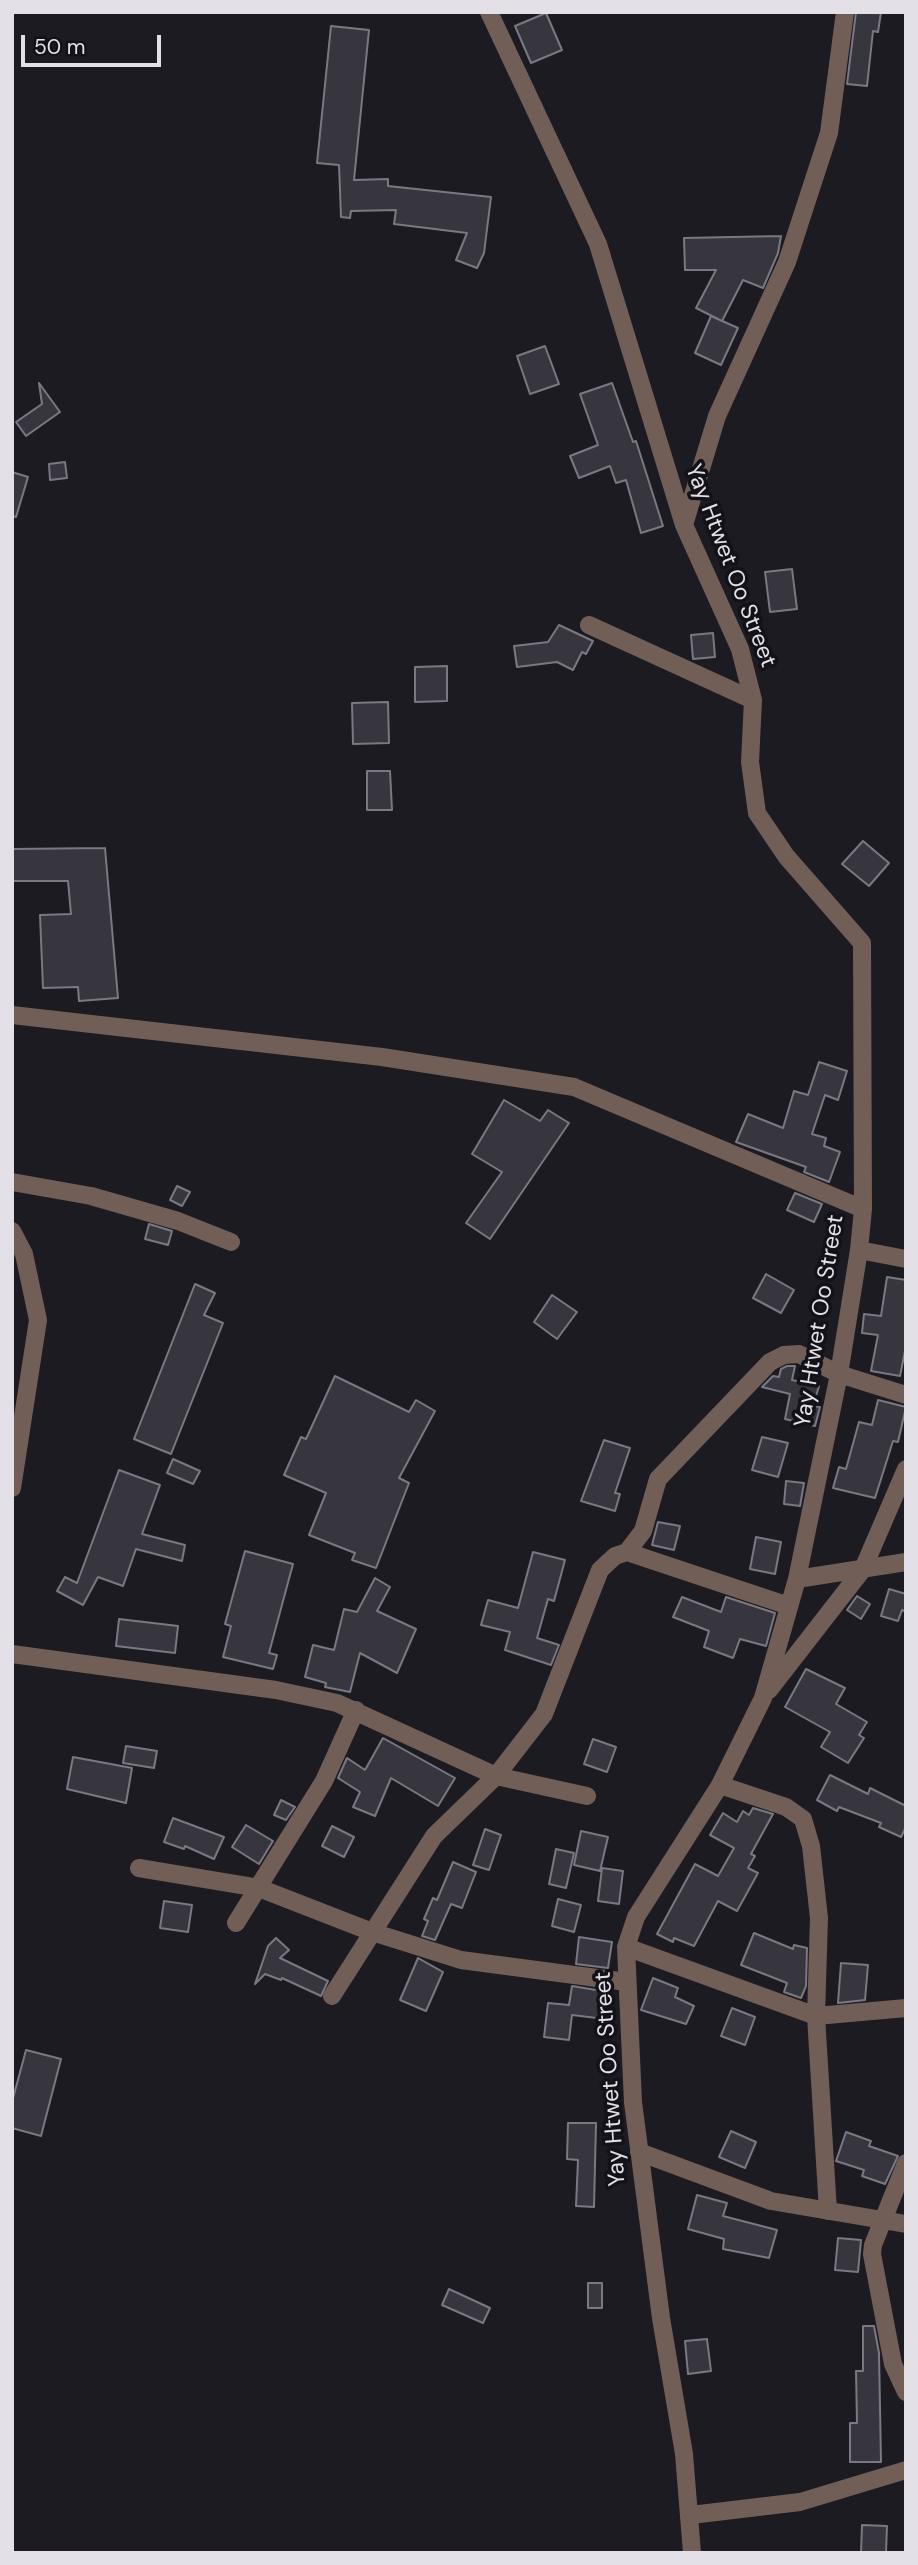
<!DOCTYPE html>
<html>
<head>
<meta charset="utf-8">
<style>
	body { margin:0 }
	#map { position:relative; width:918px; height:2565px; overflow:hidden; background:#1c1b22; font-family:"DM Sans",sans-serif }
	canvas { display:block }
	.frame { position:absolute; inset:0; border:14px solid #e3e1e7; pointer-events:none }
	.scale { position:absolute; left:21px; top:35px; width:140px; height:32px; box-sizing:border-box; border:4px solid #e3e1e7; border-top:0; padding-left:9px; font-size:21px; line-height:24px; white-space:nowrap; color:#e3e1e7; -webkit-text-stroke:5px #131219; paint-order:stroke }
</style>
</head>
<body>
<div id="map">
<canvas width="918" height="2565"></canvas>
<div class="frame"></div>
<div class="scale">50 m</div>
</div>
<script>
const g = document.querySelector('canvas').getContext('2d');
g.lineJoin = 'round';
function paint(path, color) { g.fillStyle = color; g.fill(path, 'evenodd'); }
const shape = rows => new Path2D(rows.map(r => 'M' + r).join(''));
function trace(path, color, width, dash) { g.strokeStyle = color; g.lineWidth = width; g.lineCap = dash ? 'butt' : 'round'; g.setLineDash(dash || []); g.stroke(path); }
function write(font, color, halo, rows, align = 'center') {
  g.font = font + ' "DM Sans",sans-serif'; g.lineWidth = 7; g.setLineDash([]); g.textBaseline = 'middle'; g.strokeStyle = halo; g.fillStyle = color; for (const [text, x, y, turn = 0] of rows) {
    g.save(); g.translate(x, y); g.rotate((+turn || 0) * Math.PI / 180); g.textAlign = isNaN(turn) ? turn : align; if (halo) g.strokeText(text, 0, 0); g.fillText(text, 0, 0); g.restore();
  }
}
const building = shape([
	[856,12,881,12,878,32,873,31,867,86,847,84,856,12],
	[546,13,562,50,531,63,515,26,546,13],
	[331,26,369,30,354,180,388,179,388,186,491,197,484,253,477,268,456,260,467,233,394,224,396,210,351,211,350,218,341,217,339,165,317,163,331,26],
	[781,236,778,253,763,288,743,280,722,321,696,308,716,270,685,270,684,238,781,236],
	[711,316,738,328,721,365,695,353,711,316],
	[545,346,559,384,530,394,517,356,545,346],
	[39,383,60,412,26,436,16,422,42,404,39,383],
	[612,383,633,442,636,441,663,526,641,533,626,480,616,483,610,466,579,478,570,456,598,445,580,394,612,383],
	[65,462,67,478,50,480,49,464,65,462],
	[12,472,28,477,16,517,12,516,12,472],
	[792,569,797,609,770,612,765,572,792,569],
	[559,625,593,641,586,654,582,652,573,670,557,662,517,667,514,646,548,642,559,625],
	[713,633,715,657,693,659,691,635,713,633],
	[447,666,447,701,415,702,415,667,447,666],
	[388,702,389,743,353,744,352,703,388,702],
	[367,771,390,771,392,810,367,810,367,771],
	[863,841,889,863,869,886,842,864,863,841],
	[105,848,118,998,79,1001,78,987,43,988,40,915,71,914,68,881,12,881,12,849,105,848],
	[819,1062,847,1071,838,1100,825,1095,812,1134,826,1138,824,1146,840,1152,829,1182,804,1172,806,1167,736,1142,748,1114,783,1128,794,1091,808,1095,819,1062],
	[504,1100,540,1121,548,1110,569,1123,490,1239,466,1223,502,1172,472,1154,504,1100],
	[177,1186,190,1192,182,1206,170,1200,177,1186],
	[795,1193,822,1204,814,1222,787,1210,795,1193],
	[149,1224,172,1231,168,1245,145,1239,149,1224],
	[766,1274,794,1290,781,1313,753,1298,766,1274],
	[887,1277,906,1280,906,1346,900,1376,871,1371,878,1335,862,1333,864,1314,881,1316,887,1277],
	[195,1284,215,1293,204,1315,223,1323,171,1454,134,1439,195,1284],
	[552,1295,577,1312,557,1339,534,1322,552,1295],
	[787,1366,795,1366,792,1380,819,1386,813,1406,820,1407,815,1426,785,1419,790,1394,762,1387,773,1376,779,1377,781,1369,787,1366],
	[335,1376,409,1412,416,1400,435,1411,399,1478,409,1483,376,1568,352,1560,355,1553,309,1535,326,1493,284,1475,301,1437,306,1439,335,1376],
	[878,1400,906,1407,898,1442,893,1441,875,1498,833,1488,839,1467,846,1469,859,1422,872,1425,878,1400],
	[762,1437,788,1443,778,1477,752,1470,762,1437],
	[604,1440,630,1448,615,1493,620,1494,615,1511,581,1501,604,1440],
	[173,1459,200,1471,193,1484,167,1473,173,1459],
	[119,1470,160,1485,142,1534,185,1545,182,1561,136,1549,123,1586,98,1577,83,1605,57,1591,65,1577,77,1583,119,1470],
	[786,1481,804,1483,800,1506,784,1504,786,1481],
	[658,1522,680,1526,674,1550,652,1545,658,1522],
	[756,1537,781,1542,775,1574,750,1569,756,1537],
	[245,1551,293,1564,269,1653,277,1655,273,1669,223,1657,231,1626,225,1624,245,1551],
	[533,1552,565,1560,554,1601,548,1599,537,1638,559,1645,551,1665,505,1650,510,1632,481,1625,488,1600,518,1608,533,1552],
	[375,1578,390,1587,377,1611,416,1629,397,1673,360,1653,350,1692,325,1687,326,1683,305,1677,313,1645,334,1650,344,1609,357,1612,375,1578],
	[889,1589,906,1594,906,1612,902,1610,898,1621,881,1616,889,1589],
	[857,1596,870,1604,861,1619,847,1610,857,1596],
	[682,1597,721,1612,726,1597,775,1613,766,1646,740,1639,733,1658,704,1647,709,1631,673,1617,682,1597],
	[119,1619,178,1626,175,1653,116,1646,119,1619],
	[806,1669,845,1688,836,1704,867,1722,859,1735,864,1738,848,1763,821,1747,830,1732,785,1707,806,1669],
	[383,1738,455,1778,438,1806,391,1778,375,1816,353,1807,360,1792,338,1778,347,1758,365,1770,383,1738],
	[593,1739,616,1747,607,1772,584,1764,593,1739],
	[126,1746,157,1751,154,1768,123,1763,126,1746],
	[73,1757,132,1768,126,1803,67,1789,73,1757],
	[830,1775,868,1794,870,1788,906,1806,906,1827,901,1837,879,1827,881,1823,839,1807,837,1811,817,1800,830,1775],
	[281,1800,295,1807,286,1820,274,1815,281,1800],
	[753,1808,773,1814,751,1854,755,1856,748,1868,758,1873,737,1911,718,1901,694,1946,674,1938,673,1942,657,1934,695,1864,718,1876,734,1848,710,1835,723,1813,737,1822,743,1811,749,1815,753,1808],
	[173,1818,224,1837,214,1859,185,1846,184,1849,164,1842,173,1818],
	[246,1825,273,1841,259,1864,232,1847,246,1825],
	[332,1826,354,1837,344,1857,322,1846,332,1826],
	[485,1829,501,1835,489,1870,473,1865,485,1829],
	[581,1831,608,1837,600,1871,574,1865,581,1831],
	[556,1849,574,1853,566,1888,549,1884,556,1849],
	[453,1862,476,1872,462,1908,451,1904,435,1940,422,1936,428,1921,424,1919,433,1898,437,1900,453,1862],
	[602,1868,623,1871,619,1904,598,1901,602,1868],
	[558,1899,581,1905,574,1932,552,1926,558,1899],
	[164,1901,192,1905,188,1932,160,1928,164,1901],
	[754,1933,793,1949,794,1945,807,1948,806,1986,801,1998,784,1992,787,1983,741,1965,754,1933],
	[579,1937,612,1942,608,1968,576,1964,579,1937],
	[276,1938,289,1950,280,1958,328,1981,321,1996,282,1978,281,1980,265,1974,255,1984,268,1946,276,1938],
	[418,1958,443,1972,426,2011,400,2000,418,1958],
	[841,1963,868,1965,865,2000,838,2003,841,1963],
	[653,1978,678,1988,675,1997,694,2006,686,2024,641,2010,653,1978],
	[572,1986,608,1992,605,2019,572,2015,569,2040,544,2037,548,2003,569,2005,572,1986],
	[732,2008,755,2017,745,2045,721,2036,732,2008],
	[26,2050,61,2059,41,2136,12,2128,12,2102,26,2050],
	[568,2123,596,2123,594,2207,576,2206,578,2160,567,2159,568,2123],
	[731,2131,756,2142,745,2168,719,2157,731,2131],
	[846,2132,871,2141,869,2146,898,2156,885,2184,862,2176,864,2170,836,2161,846,2132],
	[697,2195,727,2203,723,2216,777,2230,769,2258,723,2249,724,2239,688,2229,697,2195],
	[838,2238,861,2240,858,2272,835,2270,838,2238],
	[588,2283,602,2283,602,2308,588,2308,588,2283],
	[449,2289,490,2308,483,2323,442,2305,449,2289],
	[863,2326,874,2326,879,2353,881,2462,850,2462,850,2423,857,2423,856,2371,863,2371,863,2326],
	[707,2339,711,2371,688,2374,685,2341,707,2339],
	[862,2525,887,2526,886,2553,861,2553,862,2525]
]);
paint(building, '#37353e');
trace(building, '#7a7882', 2);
trace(shape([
	[489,12,598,244,684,525,740,649,753,700,750,762,757,813,786,856,862,943,863,1209,859,1250,839,1374,797,1579,763,1698,720,1785,636,1917,626,1947,633,2102,661,2318,684,2454,692,2553],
	[684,525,717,416,787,262,829,133,845,12],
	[589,625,753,700],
	[12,1015,382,1057,574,1087,863,1209],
	[12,1182,91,1196,178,1221,231,1242],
	[12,1231,24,1254,38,1320,12,1488],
	[859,1250,906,1259],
	[627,1552,789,1606],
	[797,1579,906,1562],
	[12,1654,276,1690,337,1703,496,1776,587,1796],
	[769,1690,863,1569,906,1469],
	[720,1785,786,1807,803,1819,811,1846,819,1918,816,2016,828,2211],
	[139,1868,259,1888,372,1932,461,1960,627,1982],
	[236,1923,324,1781,356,1710],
	[626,1947,816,2016,906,2008],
	[332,1996,434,1836,496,1776,544,1714,600,1570,615,1556,627,1552,643,1531,658,1479,770,1362,784,1355,799,1354,839,1374,906,1395],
	[639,2152,771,2201,906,2224],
	[906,2163,873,2245,872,2254,893,2364,906,2392],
	[691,2515,800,2502,906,2470]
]), '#715e57', 18);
write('23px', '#e3e1e7', '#131219', [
	["Yay Htwet Oo Street",730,566,69],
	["Yay Htwet Oo Street",820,1321,-81],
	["Yay Htwet Oo Street",611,2079,-94]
]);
</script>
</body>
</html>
